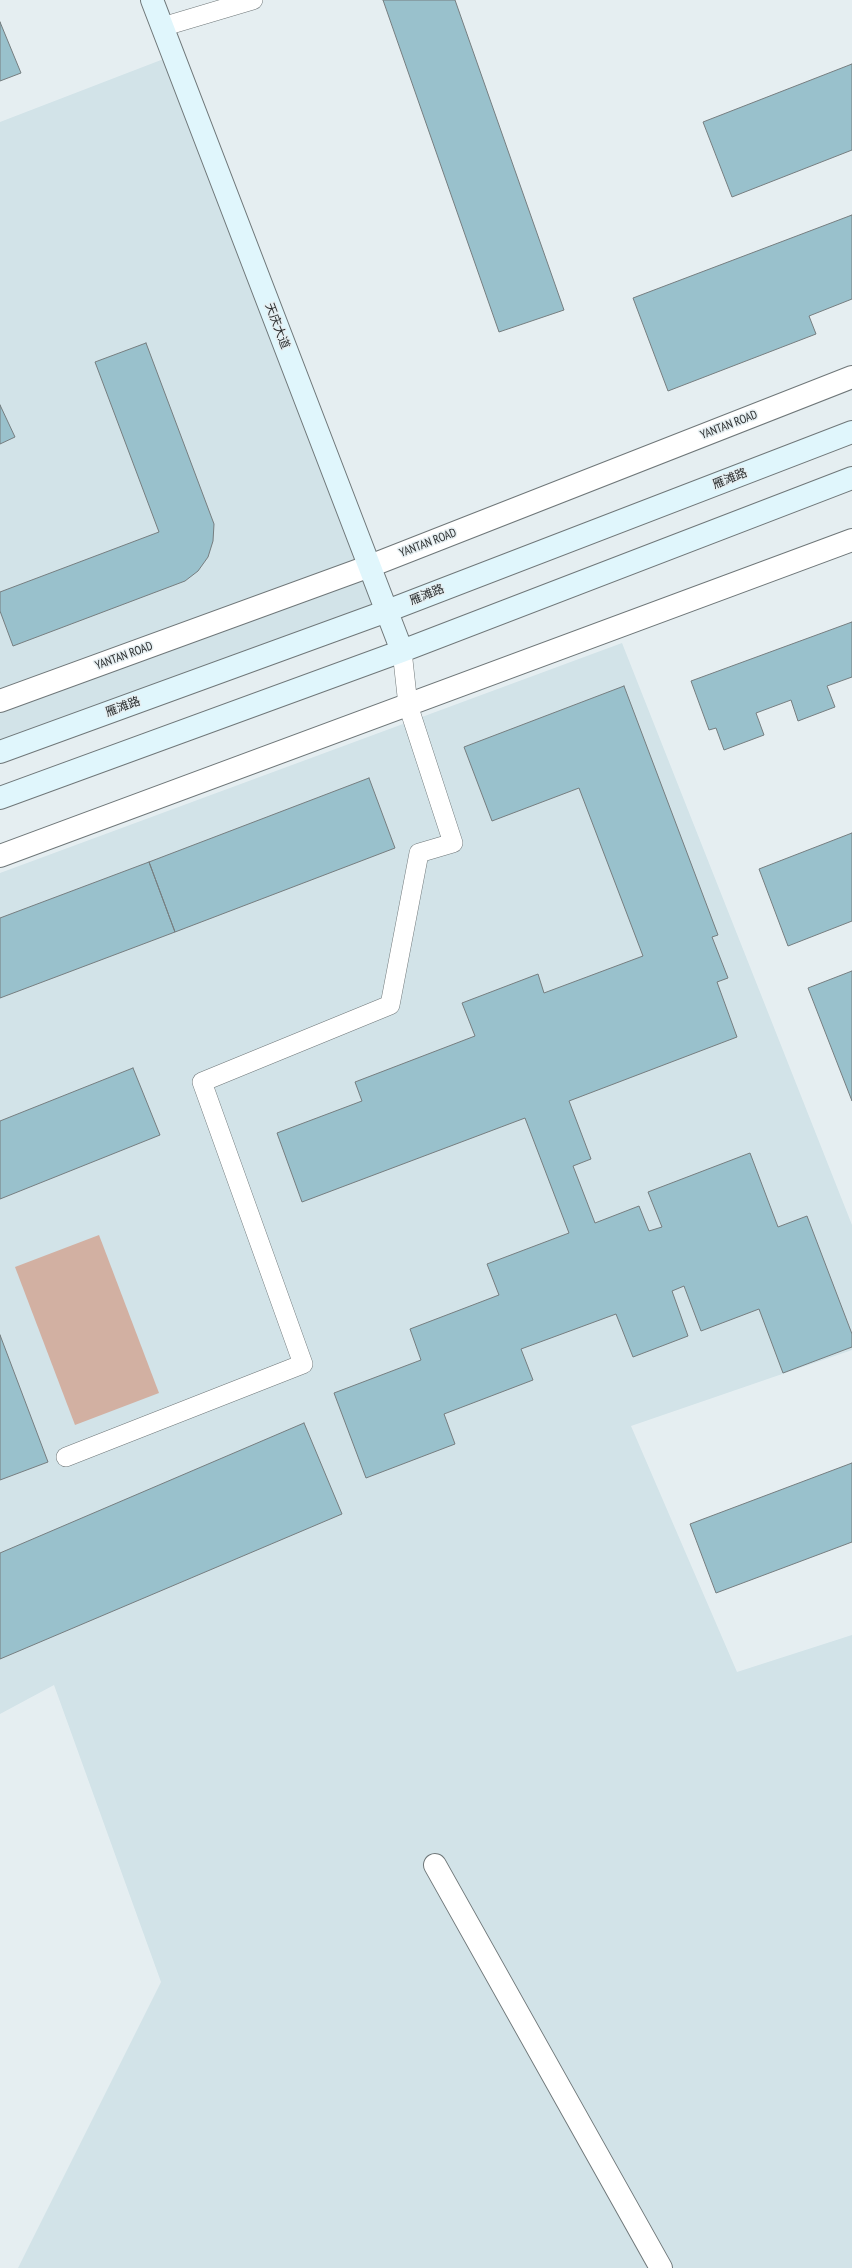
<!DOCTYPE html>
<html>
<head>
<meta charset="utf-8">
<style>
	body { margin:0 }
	canvas { display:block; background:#e5eef1 }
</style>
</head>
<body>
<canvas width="852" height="2268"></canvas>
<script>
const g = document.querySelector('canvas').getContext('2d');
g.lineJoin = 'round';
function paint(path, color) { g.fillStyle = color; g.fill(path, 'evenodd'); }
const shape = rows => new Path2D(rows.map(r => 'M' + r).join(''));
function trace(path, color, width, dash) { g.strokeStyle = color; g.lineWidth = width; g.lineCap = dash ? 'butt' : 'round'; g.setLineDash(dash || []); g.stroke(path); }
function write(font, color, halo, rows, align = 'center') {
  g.font = font + ' "PT Sans Narrow","Noto Sans SC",sans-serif'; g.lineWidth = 3; g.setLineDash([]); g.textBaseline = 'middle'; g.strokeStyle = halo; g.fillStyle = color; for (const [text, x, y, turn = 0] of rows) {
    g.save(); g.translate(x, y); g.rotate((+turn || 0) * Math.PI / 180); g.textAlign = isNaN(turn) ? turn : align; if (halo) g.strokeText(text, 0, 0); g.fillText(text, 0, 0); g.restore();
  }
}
paint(shape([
	[174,55,387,611,0,752,0,122],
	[622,643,852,1225,852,1350,631,1426,737,1672,852,1635,852,2268,18,2268,161,1982,54,1685,0,1714,0,873]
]), '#d2e3e8');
paint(shape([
	[99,1235,159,1393,75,1425,15,1267]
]), '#d2b0a2');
const building = shape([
	[383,0,455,0,564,310,499,332,383,0],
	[0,22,21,73,0,81,0,22],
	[852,64,852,150,732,197,703,122,852,64],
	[852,215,852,299,809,316,816,334,668,391,633,298,852,215],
	[146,343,214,524,213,541,208,557,198,571,185,581,13,646,0,611,0,592,159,532,95,362,146,343],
	[0,405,15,437,0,444,0,405],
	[852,622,852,677,827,686,835,707,798,721,791,700,756,713,764,735,724,750,716,728,709,730,691,681,852,622],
	[624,686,718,935,712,937,728,978,717,982,737,1037,569,1101,591,1159,573,1166,595,1223,639,1206,649,1231,662,1227,648,1192,750,1153,778,1227,807,1216,852,1334,852,1347,783,1373,759,1309,701,1331,684,1286,672,1291,688,1336,633,1357,616,1314,521,1349,533,1380,444,1414,455,1444,366,1478,334,1393,421,1360,410,1329,499,1295,487,1264,569,1233,525,1118,302,1202,277,1133,362,1101,355,1082,475,1036,462,1003,538,974,544,993,643,956,579,788,492,821,464,747,624,686],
	[369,778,395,848,175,932,149,862,369,778],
	[852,833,852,921,788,946,759,869,852,833],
	[149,862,175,932,0,998,0,918,149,862],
	[852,971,852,1101,808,988,852,971],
	[133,1068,160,1135,0,1199,0,1121,133,1068],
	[0,1335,48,1462,0,1480,0,1335],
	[304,1423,342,1514,0,1659,0,1553,304,1423],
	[852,1463,852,1542,716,1593,690,1524,852,1463]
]);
paint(building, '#99c1cc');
trace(building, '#767e80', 1);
const lane = shape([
	[162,27,253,0],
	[66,1457,303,1364,202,1082,390,1005,419,853,453,843,408,705,402,651]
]);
const street = shape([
	[0,701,370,566,852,377],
	[0,856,852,540],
	[435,1865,661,2268]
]);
const secondary = shape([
	[152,0,402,651],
	[0,752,387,611,852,432],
	[0,798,402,651,852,478]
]);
trace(lane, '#6f7779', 20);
trace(street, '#6f7779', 24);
trace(secondary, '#6f7779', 24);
trace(lane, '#fff', 19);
trace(street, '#fff', 22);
trace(secondary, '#e0f6fc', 22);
write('12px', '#2b2e2f', '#e5eef1', [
	["天庆大道",277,326,69],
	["YANTAN ROAD",729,425,-21],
	["雁滩路",730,479,-21],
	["YANTAN ROAD",428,543,-21],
	["雁滩路",427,595,-21],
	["YANTAN ROAD",124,656,-20],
	["雁滩路",123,707,-20]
]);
</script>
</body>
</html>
